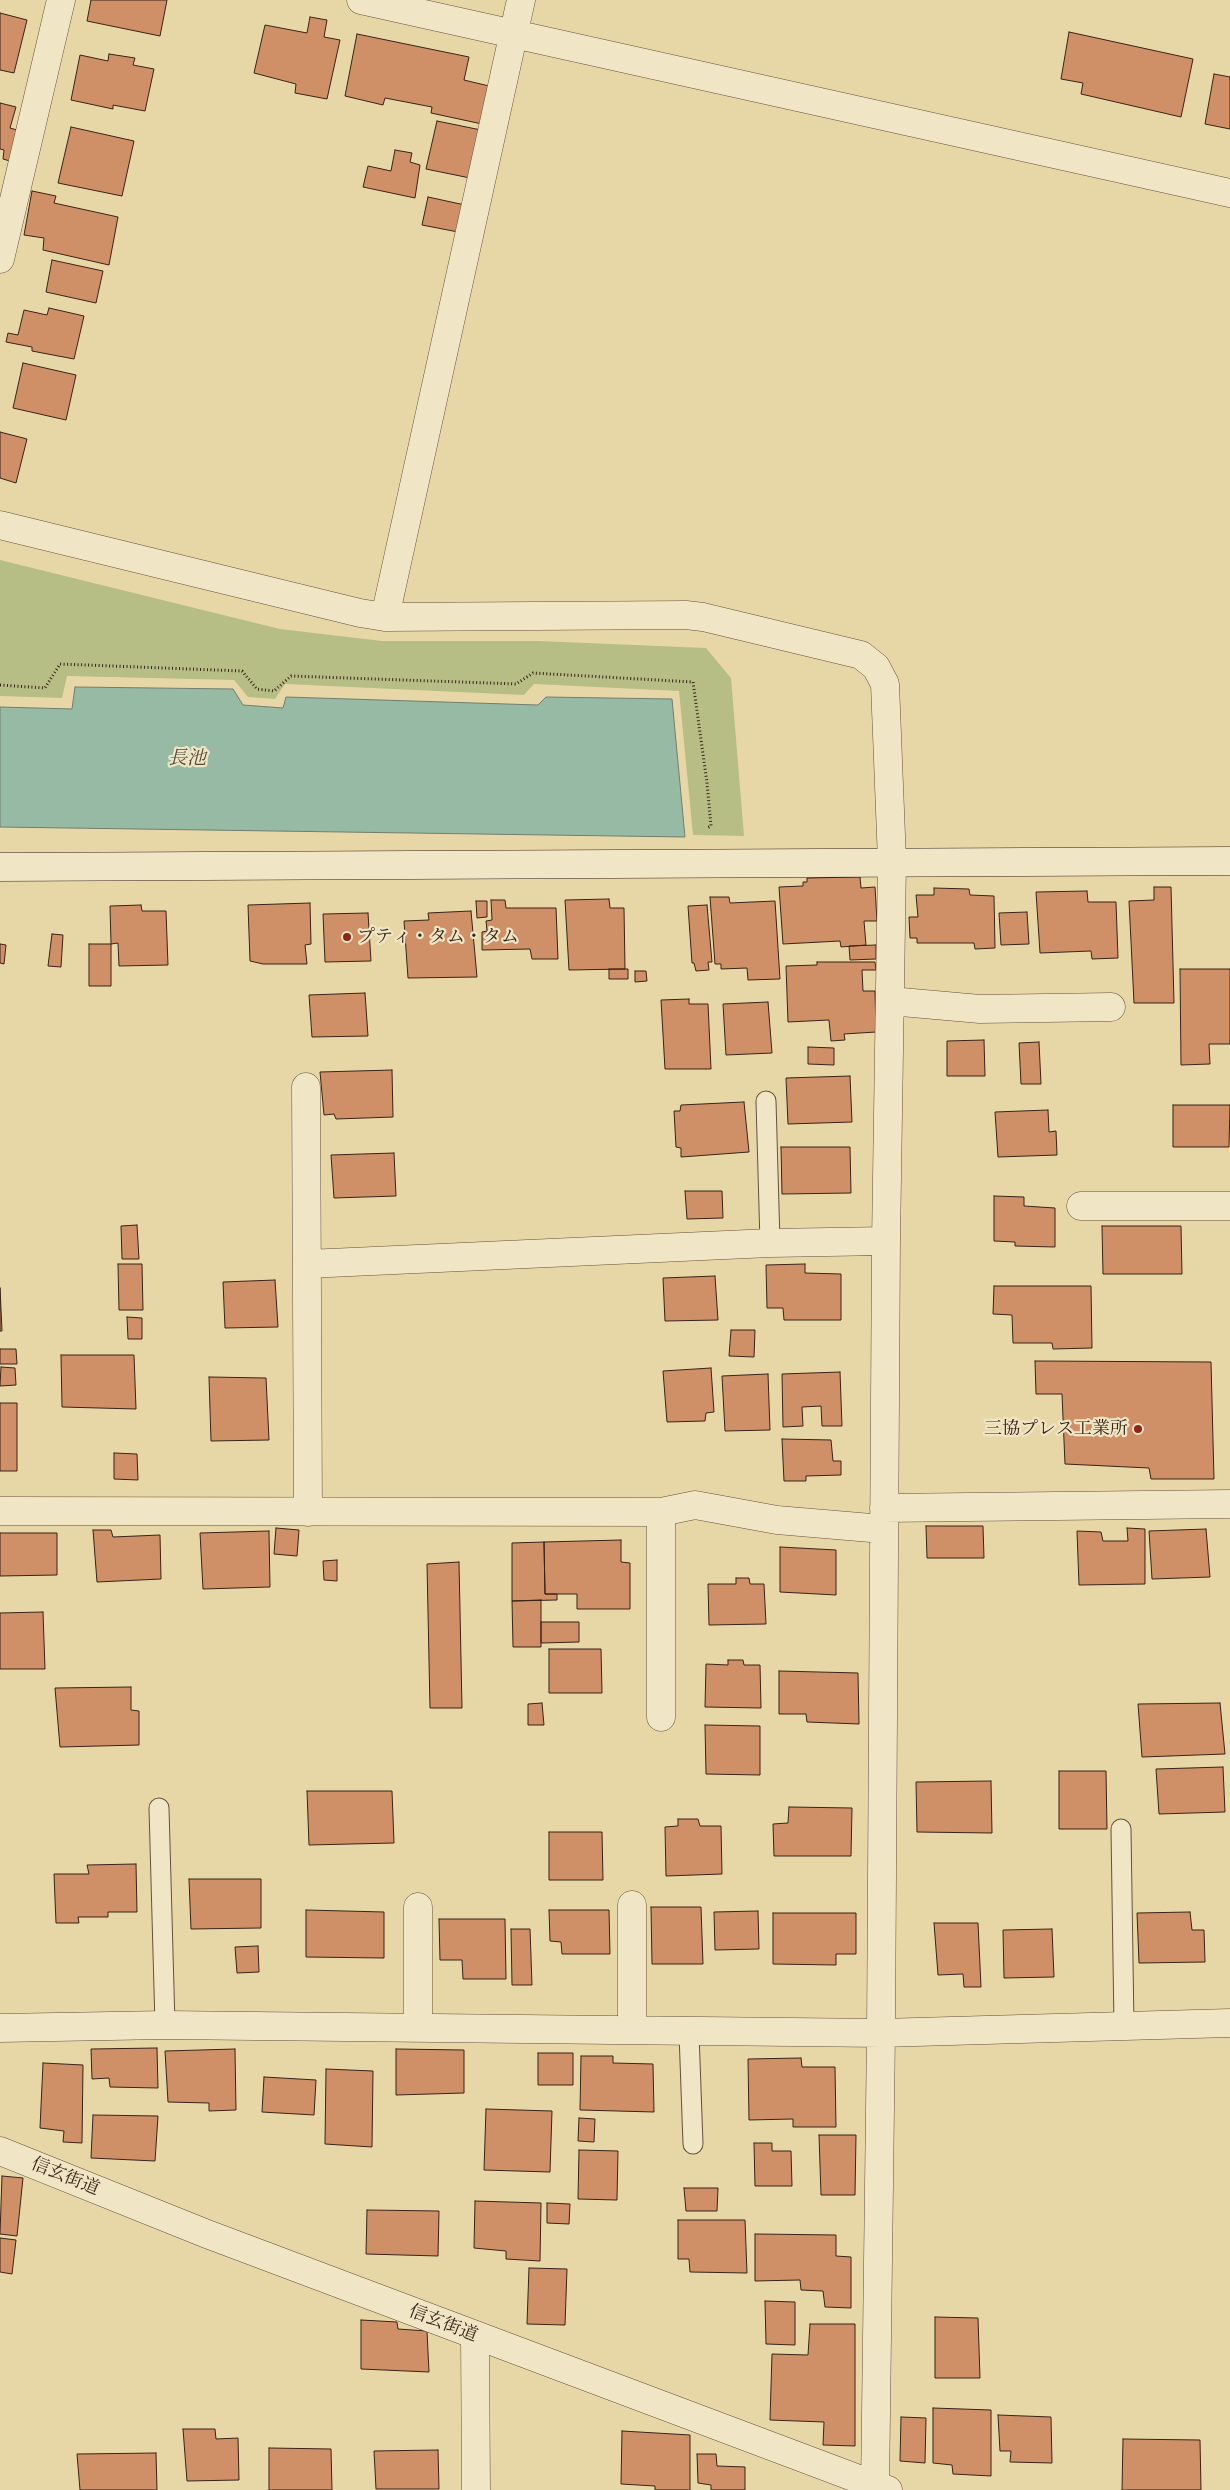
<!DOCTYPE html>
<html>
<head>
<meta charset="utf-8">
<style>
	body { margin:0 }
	canvas { display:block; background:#e8d7a6 }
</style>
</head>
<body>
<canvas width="1230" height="2490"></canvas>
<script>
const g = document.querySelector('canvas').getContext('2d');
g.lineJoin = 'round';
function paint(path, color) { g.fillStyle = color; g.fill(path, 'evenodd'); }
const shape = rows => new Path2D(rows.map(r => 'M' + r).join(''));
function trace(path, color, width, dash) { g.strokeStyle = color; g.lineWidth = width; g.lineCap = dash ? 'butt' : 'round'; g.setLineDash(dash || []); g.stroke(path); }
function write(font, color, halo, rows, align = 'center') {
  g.font = font + ' "Gentium Book Plus","Noto Serif JP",serif'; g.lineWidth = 4.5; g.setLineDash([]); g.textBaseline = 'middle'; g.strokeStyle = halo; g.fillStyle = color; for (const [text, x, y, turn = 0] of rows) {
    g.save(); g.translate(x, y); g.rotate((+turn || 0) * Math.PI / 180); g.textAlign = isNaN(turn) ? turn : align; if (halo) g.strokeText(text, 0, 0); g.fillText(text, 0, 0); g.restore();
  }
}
paint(shape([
	[0,560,280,629,382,641,539,641,706,648,731,678,744,836,693,835,679,691,534,684,524,695,285,684,275,699,248,697,234,680,67,676,62,698,0,696]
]), '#b6be86');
const water = shape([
	[75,687,233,689,243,705,283,708,286,697,538,705,546,697,672,699,685,837,0,827,0,707,72,709,75,687]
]);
paint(water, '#97baa5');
trace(water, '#717e6d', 1);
const building = shape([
	[91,0,167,0,160,36,87,21,91,0],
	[0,13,27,20,14,73,0,70,0,13],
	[310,17,327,20,324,37,340,40,327,99,295,93,296,84,254,73,265,25,307,33,310,17],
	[1069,32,1193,59,1181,117,1081,94,1083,83,1061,79,1069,32],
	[357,34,469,57,464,80,489,86,482,124,431,113,432,107,385,98,383,105,345,96,357,34],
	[109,54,135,58,133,65,154,69,145,111,113,105,113,109,71,100,80,55,108,61,109,54],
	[1214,74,1230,77,1230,129,1205,124,1214,74],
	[0,103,16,107,10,128,17,130,10,161,3,159,4,150,0,149,0,103],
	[437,121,481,130,470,178,426,169,437,121],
	[71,127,134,141,122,196,58,183,71,127],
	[395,150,412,153,410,162,420,165,415,198,363,187,368,166,391,171,395,150],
	[32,191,56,196,54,203,118,217,109,265,43,250,44,238,24,235,32,191],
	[428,197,465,205,458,232,422,225,428,197],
	[52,260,103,271,96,303,46,292,52,260],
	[49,308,84,316,74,359,32,351,32,347,6,342,8,333,18,335,24,310,47,315,49,308],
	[23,363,76,375,66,420,13,408,23,363],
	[0,432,27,439,16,483,0,478,0,432],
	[860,877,861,888,875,887,877,921,864,921,866,945,841,947,840,941,783,944,779,887,803,886,803,882,807,882,807,878,860,877],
	[1154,887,1171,887,1174,1003,1134,1003,1129,901,1154,900,1154,887],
	[934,888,969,889,970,895,994,896,995,948,975,949,974,943,917,943,917,938,910,938,909,917,918,917,916,895,934,895,934,888],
	[1087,891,1088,902,1116,902,1118,958,1092,959,1091,951,1040,953,1036,892,1087,891],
	[710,897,729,897,730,903,775,901,780,979,748,980,747,968,721,969,721,964,715,964,710,897],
	[609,899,610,908,624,908,625,969,569,970,565,900,609,899],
	[491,900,505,900,506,908,556,908,558,959,532,959,530,949,482,950,482,932,487,931,486,921,492,920,491,900],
	[476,901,487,901,487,917,477,918,476,901],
	[310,903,311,944,305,945,307,964,263,964,250,961,248,905,310,903],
	[141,905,142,911,166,911,168,965,119,966,118,943,111,944,110,906,141,905],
	[707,905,712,962,708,962,709,970,696,971,694,963,692,963,688,906,707,905],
	[471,911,477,977,408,978,404,921,429,920,428,913,471,911],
	[1027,912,1029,944,1001,945,999,913,1027,912],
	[368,913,371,961,325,962,323,914,368,913],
	[52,934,63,935,61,967,48,966,52,934],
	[0,944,6,945,4,964,0,963,0,944],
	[89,944,111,944,111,986,89,986,89,944],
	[876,945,876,959,850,960,849,946,876,945],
	[817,962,875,962,876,970,862,970,863,991,875,991,876,1032,844,1034,845,1040,831,1041,829,1020,788,1022,786,966,817,965,817,962],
	[609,969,628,969,628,979,609,979,609,969],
	[1180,969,1230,969,1230,1044,1209,1044,1210,1064,1181,1065,1180,969],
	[635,971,646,971,647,981,635,982,635,971],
	[365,993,368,1036,312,1037,309,995,365,993],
	[689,999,689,1004,708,1004,711,1069,665,1069,661,1000,689,999],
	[768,1002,772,1053,726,1055,723,1004,768,1002],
	[984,1040,985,1076,947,1076,947,1041,984,1040],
	[1039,1042,1041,1084,1021,1084,1019,1043,1039,1042],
	[808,1047,834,1048,834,1065,808,1064,808,1047],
	[392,1070,393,1117,336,1119,334,1114,324,1115,320,1072,392,1070],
	[850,1076,852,1122,788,1124,786,1078,850,1076],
	[744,1102,749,1152,681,1157,681,1148,676,1147,674,1111,680,1111,681,1105,744,1102],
	[1173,1105,1230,1105,1229,1147,1173,1147,1173,1105],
	[1048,1110,1049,1132,1056,1131,1057,1155,998,1157,995,1112,1048,1110],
	[781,1147,850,1147,851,1193,782,1194,781,1147],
	[394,1153,396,1196,334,1198,331,1155,394,1153],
	[685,1191,722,1191,723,1218,687,1219,685,1191],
	[994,1196,1024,1197,1024,1206,1055,1208,1055,1247,1015,1246,1015,1242,994,1241,994,1196],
	[137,1225,139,1259,122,1259,121,1226,137,1225],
	[1102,1226,1181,1226,1182,1274,1103,1274,1102,1226],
	[118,1264,142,1264,143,1310,119,1310,118,1264],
	[805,1264,805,1273,841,1274,841,1320,784,1320,783,1308,767,1308,766,1265,805,1264],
	[715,1276,718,1320,665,1321,663,1278,715,1276],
	[275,1280,278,1327,225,1328,223,1282,275,1280],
	[994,1286,1091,1286,1092,1348,1053,1349,1052,1343,1013,1343,1012,1315,993,1314,994,1286],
	[0,1288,2,1331,0,1331,0,1288],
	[127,1317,142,1318,142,1339,128,1339,127,1317],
	[731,1330,755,1330,754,1357,729,1356,731,1330],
	[0,1349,16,1349,17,1364,0,1364,0,1349],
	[61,1355,134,1355,136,1409,62,1407,61,1355],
	[1035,1361,1211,1362,1214,1479,1151,1479,1149,1468,1065,1464,1062,1394,1036,1394,1035,1361],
	[1,1367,15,1368,16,1385,0,1386,1,1367],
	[711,1368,714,1412,706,1413,705,1421,667,1422,663,1371,711,1368],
	[840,1372,842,1426,822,1426,821,1406,802,1407,803,1426,783,1427,782,1374,840,1372],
	[768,1374,770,1430,725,1431,722,1376,768,1374],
	[209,1377,266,1378,269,1440,211,1441,209,1377],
	[0,1403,17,1403,17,1471,0,1471,0,1403],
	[782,1439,831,1440,833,1461,841,1461,841,1475,806,1476,806,1481,784,1481,782,1439],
	[114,1453,137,1454,138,1480,114,1479,114,1453],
	[926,1526,983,1526,984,1558,927,1558,926,1526],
	[276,1528,299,1530,297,1556,274,1554,276,1528],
	[1127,1528,1145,1529,1145,1584,1079,1585,1077,1531,1101,1532,1103,1541,1128,1541,1127,1528],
	[1206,1529,1210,1577,1152,1579,1149,1531,1206,1529],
	[93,1530,111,1530,113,1537,160,1535,161,1579,97,1582,93,1530],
	[269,1531,270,1587,203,1589,200,1533,269,1531],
	[0,1533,57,1533,57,1575,0,1576,0,1533],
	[621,1540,621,1562,630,1563,630,1609,577,1609,577,1594,545,1594,544,1542,621,1540],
	[544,1542,545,1594,557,1594,557,1600,512,1601,512,1543,544,1542],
	[780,1547,836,1550,836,1595,780,1592,780,1547],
	[337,1560,337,1581,324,1580,323,1561,337,1560],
	[459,1562,462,1708,430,1708,427,1564,459,1562],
	[736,1578,749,1578,750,1584,764,1584,766,1624,709,1625,708,1584,736,1584,736,1578],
	[541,1600,541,1647,513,1647,512,1601,541,1600],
	[43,1612,45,1669,0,1669,0,1613,43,1612],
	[541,1622,579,1622,579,1642,541,1643,541,1622],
	[549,1649,601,1649,602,1693,549,1693,549,1649],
	[728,1660,743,1660,744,1665,760,1665,761,1708,705,1707,706,1664,728,1665,728,1660],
	[779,1671,858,1673,859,1724,807,1722,806,1714,779,1714,779,1671],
	[131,1687,131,1710,139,1711,139,1745,60,1747,55,1688,131,1687],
	[542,1703,544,1725,528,1725,528,1704,542,1703],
	[1220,1703,1225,1754,1142,1757,1138,1704,1220,1703],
	[705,1725,760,1726,760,1775,706,1774,705,1725],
	[1223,1767,1225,1812,1159,1814,1156,1769,1223,1767],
	[1059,1771,1106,1771,1107,1829,1059,1829,1059,1771],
	[991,1781,992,1833,917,1832,916,1782,991,1781],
	[307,1791,392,1791,394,1843,309,1845,307,1791],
	[789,1807,852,1808,851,1856,774,1856,773,1824,788,1823,789,1807],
	[678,1819,698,1819,700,1826,721,1826,722,1874,666,1876,665,1827,678,1826,678,1819],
	[549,1832,602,1832,603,1880,549,1880,549,1832],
	[136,1864,137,1912,108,1912,108,1917,78,1917,79,1923,56,1923,54,1874,89,1874,87,1865,136,1864],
	[189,1879,261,1879,261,1928,191,1929,189,1879],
	[651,1907,701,1907,703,1964,652,1964,651,1907],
	[306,1910,384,1912,384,1958,306,1957,306,1910],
	[549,1910,609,1910,610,1954,562,1954,561,1942,550,1941,549,1910],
	[758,1911,759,1949,715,1950,714,1912,758,1911],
	[1190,1912,1192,1930,1204,1930,1205,1962,1139,1963,1137,1913,1190,1912],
	[773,1913,856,1913,856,1954,836,1954,836,1965,773,1964,773,1913],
	[439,1919,505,1919,506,1979,463,1979,462,1960,440,1960,439,1919],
	[934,1923,978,1923,981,1987,964,1987,963,1974,938,1975,934,1923],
	[511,1929,530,1929,532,1985,512,1985,511,1929],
	[1052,1929,1054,1977,1004,1978,1003,1930,1052,1929],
	[258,1946,259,1972,237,1973,235,1947,258,1946],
	[157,2048,158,2088,110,2087,109,2078,92,2079,91,2049,157,2048],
	[235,2049,236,2110,209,2111,209,2103,168,2102,165,2051,235,2049],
	[396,2049,464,2050,464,2093,396,2095,396,2049],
	[538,2053,573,2053,573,2085,538,2085,538,2053],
	[581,2056,613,2056,613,2063,653,2064,654,2112,580,2110,581,2056],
	[801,2058,802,2067,835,2067,836,2127,793,2127,793,2119,749,2120,748,2059,801,2058],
	[43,2063,83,2065,82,2143,63,2142,64,2131,40,2128,43,2063],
	[326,2069,373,2071,372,2147,325,2144,326,2069],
	[264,2077,316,2080,314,2115,262,2112,264,2077],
	[486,2109,552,2111,550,2172,484,2170,486,2109],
	[93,2115,158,2116,155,2161,91,2158,93,2115],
	[579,2118,595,2119,594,2142,578,2141,579,2118],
	[819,2135,856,2135,855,2195,821,2195,819,2135],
	[754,2143,772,2143,772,2151,791,2151,792,2186,755,2186,754,2143],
	[579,2150,618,2151,617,2200,578,2199,579,2150],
	[2,2176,23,2178,17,2236,0,2234,2,2176],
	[684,2188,718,2188,717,2211,686,2211,684,2188],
	[475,2201,541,2203,540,2261,506,2259,506,2251,474,2248,475,2201],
	[547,2203,570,2204,569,2224,547,2223,547,2203],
	[367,2210,439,2211,438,2256,366,2254,367,2210],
	[678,2220,745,2220,747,2273,690,2272,689,2259,678,2259,678,2220],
	[755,2234,836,2235,836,2256,851,2257,851,2308,825,2307,823,2291,801,2290,800,2280,755,2281,755,2234],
	[0,2238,16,2240,12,2274,0,2272,0,2238],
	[529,2268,567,2269,565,2325,527,2324,529,2268],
	[765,2301,795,2302,795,2345,766,2344,765,2301],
	[935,2317,978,2318,980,2378,935,2378,935,2317],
	[361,2320,397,2322,398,2329,427,2331,429,2372,361,2369,361,2320],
	[810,2324,855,2324,855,2446,823,2445,824,2422,770,2420,772,2354,808,2355,810,2324],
	[933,2408,991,2410,991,2476,953,2474,952,2465,933,2463,933,2408],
	[998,2415,1051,2417,1052,2463,1010,2462,1011,2451,1000,2451,998,2415],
	[901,2417,926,2418,925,2463,900,2461,901,2417],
	[183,2429,215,2429,216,2439,238,2438,239,2480,187,2481,183,2429],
	[622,2431,690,2435,690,2490,655,2490,655,2486,621,2484,622,2431],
	[1123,2439,1200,2440,1201,2490,1122,2490,1123,2439],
	[269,2448,331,2449,332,2490,269,2490,269,2448],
	[438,2450,439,2489,376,2489,374,2451,438,2450],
	[156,2453,157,2490,80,2490,77,2454,156,2453],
	[697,2454,716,2454,717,2466,745,2467,745,2490,711,2490,711,2485,698,2483,697,2454]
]);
paint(building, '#cf8f67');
trace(building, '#382319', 1);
const lane = shape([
	[766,1101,770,1243],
	[159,1808,165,2025],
	[1121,1829,1124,2026],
	[689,2033,693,2144]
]);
const street = shape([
	[361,0,1230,193],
	[521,0,385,617,686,615,703,617,861,655,876,667,885,684,892,861,886,1241,881,2033,875,2490],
	[0,259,61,0],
	[0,525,360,613,385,617],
	[890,1001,980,1009,1111,1007],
	[306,1087,308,1512],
	[1081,1206,1230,1206],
	[307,1264,770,1243,886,1241],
	[884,1508,1230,1504],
	[0,1511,661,1512,695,1505,777,1520,883,1529],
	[661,1717,661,1512],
	[632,1905,632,2030],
	[418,1907,418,2028],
	[0,2028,165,2025,881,2033,1230,2023],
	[0,2151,207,2234,888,2490],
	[475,2336,476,2490]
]);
const secondary = shape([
	[0,867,1230,861]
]);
trace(lane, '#64503c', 21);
trace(street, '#64503c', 29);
trace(secondary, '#382319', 29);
trace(shape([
	[0,685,45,688,60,664,242,671,257,689,274,691,291,676,516,684,533,673,693,682,707,783,711,826,707,828]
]), '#382319', 3, [1, 2.5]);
trace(lane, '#f0e5c5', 19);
trace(street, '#f0e5c5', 28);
trace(secondary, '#f0e5c5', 28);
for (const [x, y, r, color] of [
	[347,937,5,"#8f2418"],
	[1138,1429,5,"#8f2418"]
]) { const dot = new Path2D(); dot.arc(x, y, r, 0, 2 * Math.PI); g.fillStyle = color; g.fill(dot); trace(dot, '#f0e5c5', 2); }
write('18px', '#382319', '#f0e5c5', [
	["プティ・タム・タム",357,937],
	["三協プレス工業所",1128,1429,"right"]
], 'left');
write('18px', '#382319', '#f0e5c5', [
	["信玄街道",65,2177,22],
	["信玄街道",443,2324,21]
]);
write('italic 19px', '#50493c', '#f0e5c5', [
	["長池",187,759]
]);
</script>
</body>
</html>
